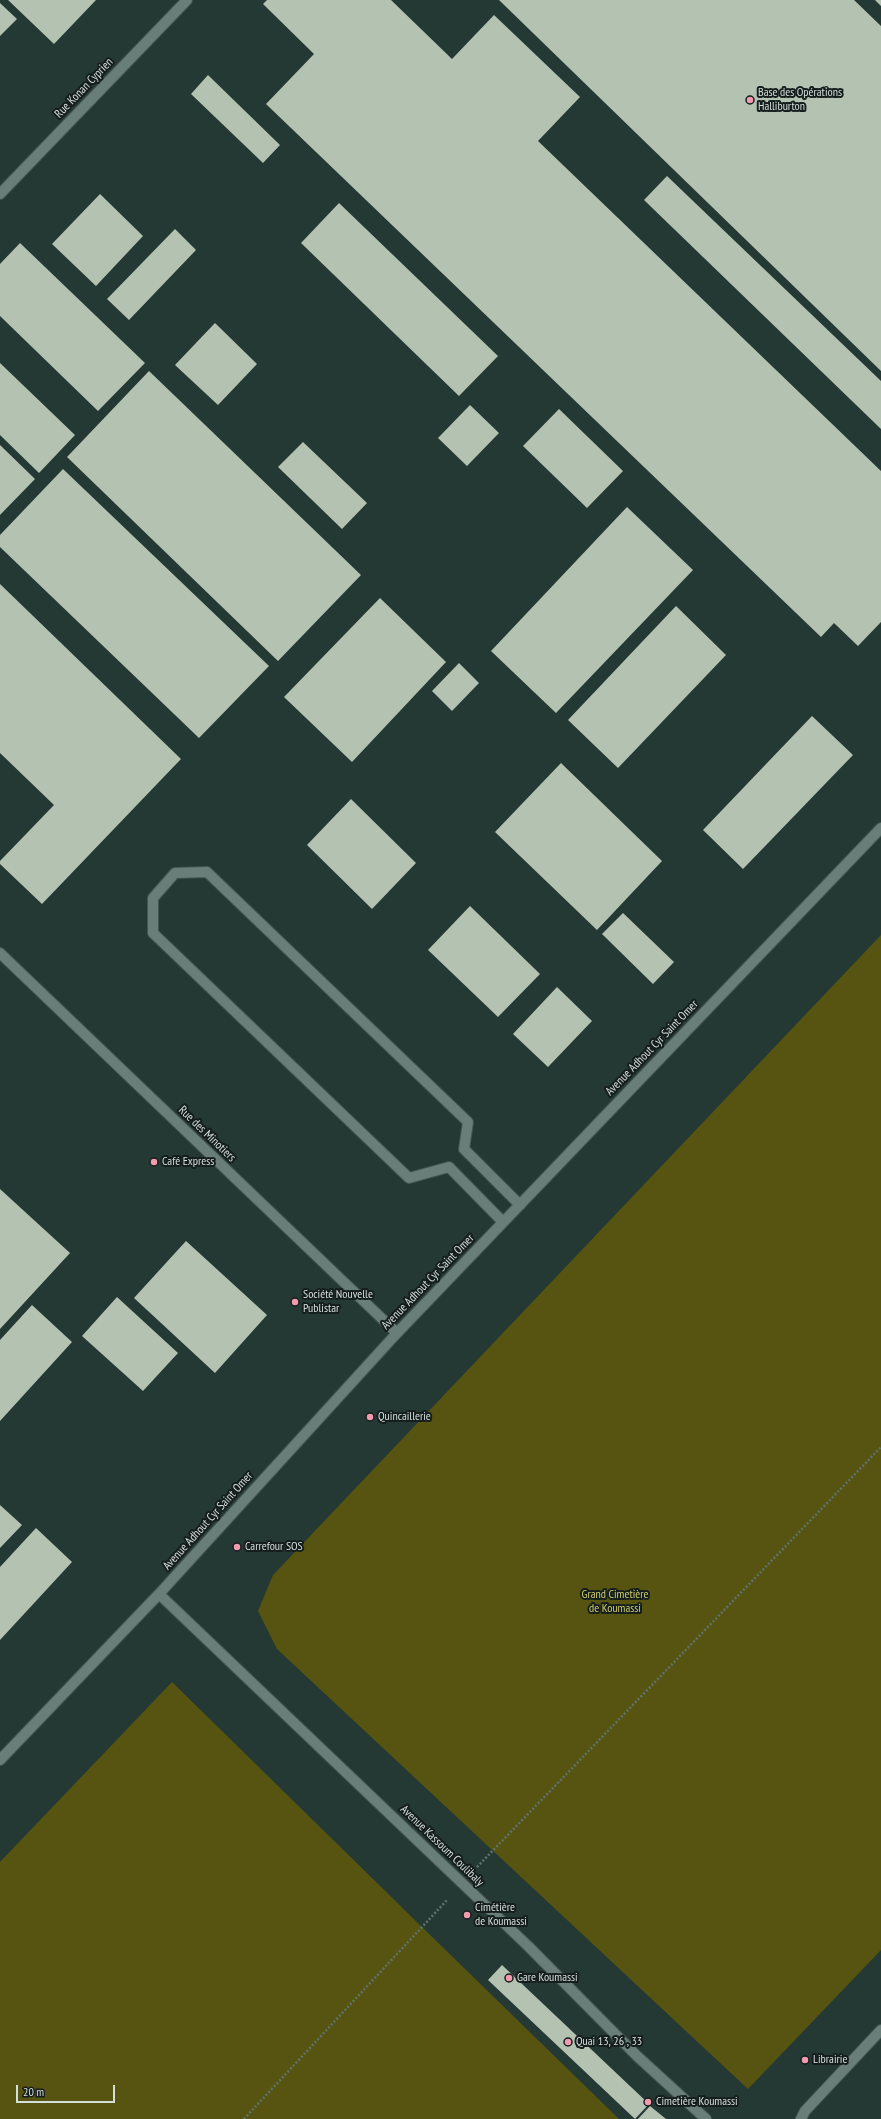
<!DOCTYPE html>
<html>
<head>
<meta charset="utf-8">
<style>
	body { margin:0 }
	#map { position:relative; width:881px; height:2119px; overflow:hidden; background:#253934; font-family:"PT Sans Narrow",sans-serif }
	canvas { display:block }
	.scale { position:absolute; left:16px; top:2085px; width:99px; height:18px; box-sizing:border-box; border:2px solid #d4dfdc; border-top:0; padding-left:5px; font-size:12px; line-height:14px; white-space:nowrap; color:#d4dfdc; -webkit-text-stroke:3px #151e1c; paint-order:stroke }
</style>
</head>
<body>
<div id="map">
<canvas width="881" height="2119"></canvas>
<div class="scale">20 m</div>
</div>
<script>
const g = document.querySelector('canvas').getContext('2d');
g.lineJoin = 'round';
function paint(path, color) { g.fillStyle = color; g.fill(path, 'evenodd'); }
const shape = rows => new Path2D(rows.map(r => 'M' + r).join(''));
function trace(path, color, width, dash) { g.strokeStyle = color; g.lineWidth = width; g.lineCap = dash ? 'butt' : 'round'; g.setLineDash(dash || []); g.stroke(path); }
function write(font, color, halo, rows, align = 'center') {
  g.font = font + ' "PT Sans Narrow",sans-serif'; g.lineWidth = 4; g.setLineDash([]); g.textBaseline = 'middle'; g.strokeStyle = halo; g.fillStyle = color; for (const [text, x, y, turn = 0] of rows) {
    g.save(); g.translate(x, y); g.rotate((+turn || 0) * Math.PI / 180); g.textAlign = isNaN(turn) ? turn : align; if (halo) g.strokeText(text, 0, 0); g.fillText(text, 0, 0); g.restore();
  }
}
paint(shape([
	[881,935,881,1950,748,2089,277,1649,258,1611,273,1575],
	[172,1682,423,1928,619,2119,0,2119,0,1862]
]), '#565410');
paint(shape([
	[8,0,96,0,54,44],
	[267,0,391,0,452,59,494,15,580,97,538,141,881,471,881,622,858,646,834,623,821,637,266,104,314,54,263,4],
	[499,0,854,0,881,26,881,371],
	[875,0,881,0,881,6],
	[0,3,17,19,0,36],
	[208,75,280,145,263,163,191,94],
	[667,176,881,381,881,429,644,200],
	[100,194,143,236,96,286,52,244],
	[339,203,498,356,459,396,301,243],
	[175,229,196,250,129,320,107,299],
	[20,243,145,363,98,411,0,316,0,264],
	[215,323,257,364,218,405,175,365],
	[0,363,75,435,39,473,0,435],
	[149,371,361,575,278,661,67,457],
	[470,405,499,433,467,466,438,438],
	[559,409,623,471,587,508,523,446],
	[303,442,367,503,342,529,278,467],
	[0,445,35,479,0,515],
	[63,469,269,666,199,738,0,547,0,535],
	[627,507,693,570,556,713,491,651],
	[0,584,181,759,42,904,0,864,0,861,54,805,0,753],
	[380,598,446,662,352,762,284,697],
	[676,606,726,655,618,768,568,720],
	[459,663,479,683,452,711,432,691],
	[812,716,853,755,743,869,703,830],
	[561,763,662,861,597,930,495,832],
	[351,799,416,863,372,909,307,845],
	[470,906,540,974,498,1017,428,950],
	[623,913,674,962,653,984,602,934],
	[557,987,592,1021,548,1067,513,1034],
	[0,1189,70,1253,0,1329],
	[186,1241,267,1315,215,1373,134,1298],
	[117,1297,178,1353,143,1391,82,1336],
	[32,1305,72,1342,0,1421,0,1340],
	[0,1505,22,1525,0,1548],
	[36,1528,72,1562,0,1640,0,1567],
	[502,1965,649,2104,635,2119,488,1980],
	[650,2106,666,2119,638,2119]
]), '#b4c2b2');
const lane = shape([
	[503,1222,449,1167,409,1178,153,933,153,898,175,873,207,872,468,1122,464,1149,520,1205]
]);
const street = shape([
	[0,194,187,0],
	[0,953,397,1333],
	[801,2119,805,2111,881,2030]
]);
const secondary = shape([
	[159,1594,528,1946,637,2056,706,2119],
	[0,1760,159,1594,397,1333,881,828]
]);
trace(lane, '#455552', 12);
trace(street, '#455552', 12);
trace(secondary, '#455552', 12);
trace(shape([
	[477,1867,881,1447],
	[244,2119,448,1899]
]), '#61726e', 2.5, [2, 2]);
trace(lane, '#697e78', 10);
trace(street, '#697e78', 10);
trace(secondary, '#697e78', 10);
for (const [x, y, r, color] of [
	[750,100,4,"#f29aae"],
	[154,1162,4,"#f29aae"],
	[295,1302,4,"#f29aae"],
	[370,1417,4,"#f29aae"],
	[237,1547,4,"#f29aae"],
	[467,1915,4,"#f29aae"],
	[509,1978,4,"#f29aae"],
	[568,2042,4,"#f29aae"],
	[805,2060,4,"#f29aae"],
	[648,2102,4,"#f29aae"]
]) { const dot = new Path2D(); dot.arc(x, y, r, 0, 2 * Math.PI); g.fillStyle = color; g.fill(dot); trace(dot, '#151e1c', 1.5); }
write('12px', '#d4dfdc', '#151e1c', [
	["Rue Konan Cyprien",84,88,-46],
	["Avenue Adhout Cyr Saint Omer",652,1048,-46],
	["Rue des Minotiers",207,1134,44],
	["Avenue Adhout Cyr Saint Omer",428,1282,-46],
	["Avenue Adhout Cyr Saint Omer",208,1521,-48],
	["Avenue Kassoum Coulibaly",442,1846,44]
]);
write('12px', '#d4dfdc', '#151e1c', [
	["Base des Opérations",758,93],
	["Halliburton",758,107],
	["Café Express",162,1162],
	["Société Nouvelle",303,1295],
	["Publistar",303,1309],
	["Quincaillerie",378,1417],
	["Carrefour SOS",245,1547],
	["Cimétière",475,1908],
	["de Koumassi",475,1922],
	["Gare Koumassi",517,1978],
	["Quai 13, 26 , 33",576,2042],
	["Librairie",813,2060],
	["Cimetière Koumassi",656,2102]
], 'left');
write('12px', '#cecc6b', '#151e1c', [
	["Grand Cimetière",615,1595],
	["de Koumassi",615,1609]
]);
</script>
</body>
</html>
